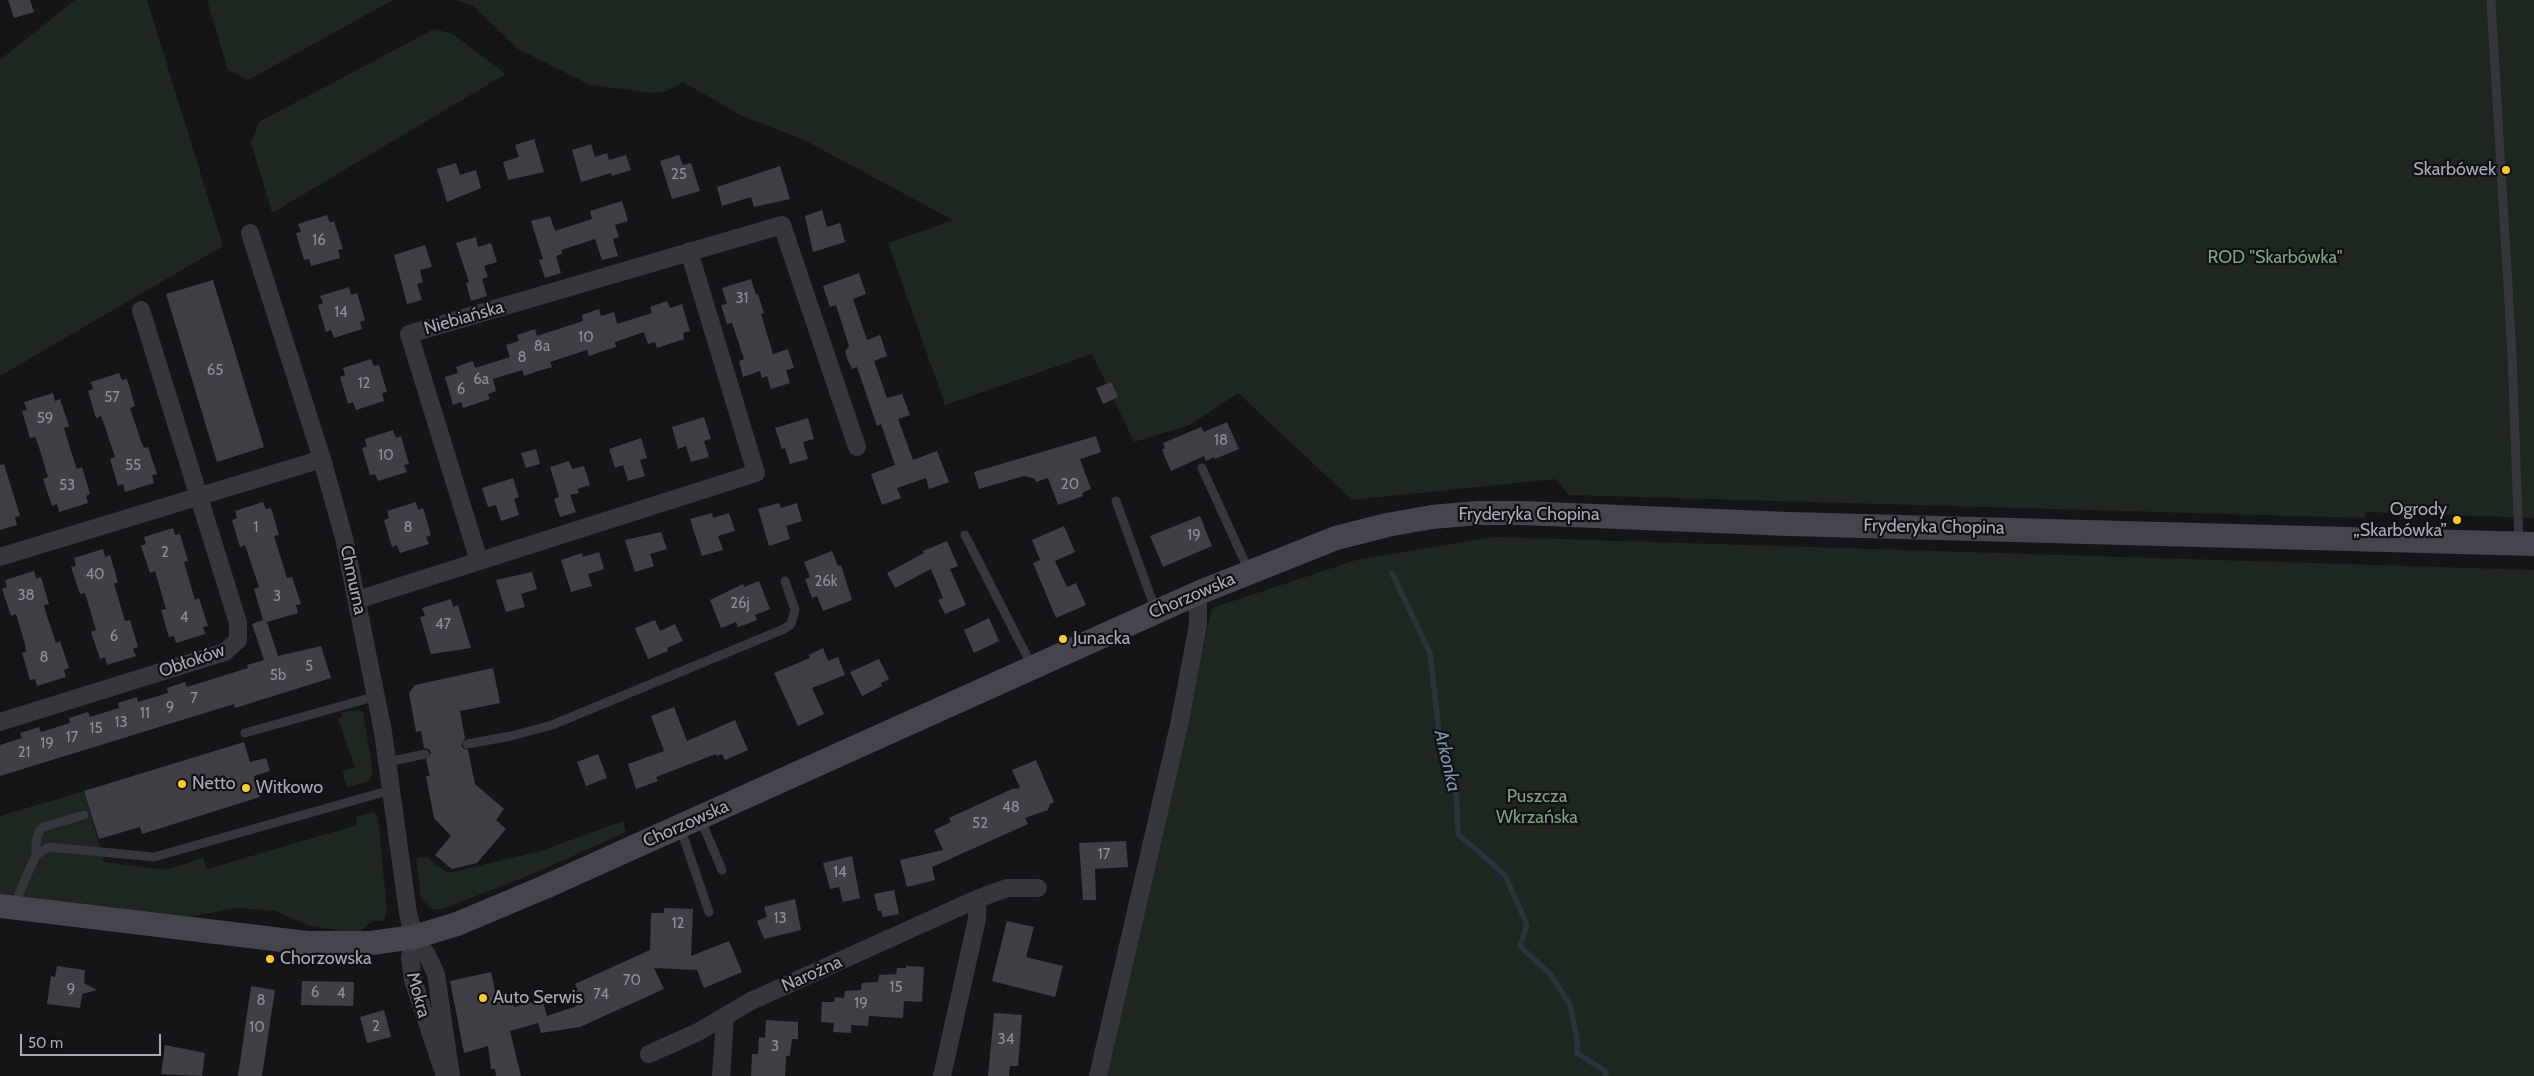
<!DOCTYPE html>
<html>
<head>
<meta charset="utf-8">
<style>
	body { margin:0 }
	#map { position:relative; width:2534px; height:1076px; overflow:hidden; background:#151517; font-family:Cabin,sans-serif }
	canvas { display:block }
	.scale { position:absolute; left:20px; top:1034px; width:141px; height:22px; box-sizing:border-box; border:2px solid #a6aab9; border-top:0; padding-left:6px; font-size:15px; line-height:18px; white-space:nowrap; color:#a6aab9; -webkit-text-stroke:4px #111012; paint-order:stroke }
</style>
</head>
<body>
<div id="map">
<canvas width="2534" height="1076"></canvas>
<div class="scale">50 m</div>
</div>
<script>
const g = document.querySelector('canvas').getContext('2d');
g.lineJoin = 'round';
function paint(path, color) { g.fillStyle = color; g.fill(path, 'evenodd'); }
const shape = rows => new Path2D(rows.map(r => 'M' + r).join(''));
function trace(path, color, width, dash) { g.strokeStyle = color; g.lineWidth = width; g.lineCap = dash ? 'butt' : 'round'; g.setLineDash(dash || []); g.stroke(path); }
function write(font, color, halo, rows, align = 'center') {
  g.font = font + ' Cabin,sans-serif'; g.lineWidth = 4.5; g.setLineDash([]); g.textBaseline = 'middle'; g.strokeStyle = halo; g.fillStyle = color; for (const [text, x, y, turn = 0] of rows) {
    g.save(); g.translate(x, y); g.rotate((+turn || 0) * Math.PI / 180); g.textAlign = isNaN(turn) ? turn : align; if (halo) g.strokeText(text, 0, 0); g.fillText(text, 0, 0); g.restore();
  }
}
paint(shape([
	[75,0,147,0,223,246,0,376,0,60],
	[207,0,393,0,248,80,228,70],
	[455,0,2534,0,2534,518,2365,512,2365,518,1569,495,1555,479,1352,500,1238,393,1190,425,1134,442,1092,354,945,405,888,243,953,220,804,140,742,116,683,82,665,92,651,93,590,85,518,49,473,6],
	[434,29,453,34,506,74,272,213,251,143,259,122],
	[1496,537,2534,570,2534,1076,1107,1076,1212,608,1359,559],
	[359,710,363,712,373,772,369,781,347,788,342,771,355,767,338,719,343,717,341,712],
	[84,791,104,862,166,870,203,858,207,869,357,825,356,816,373,812,378,817,387,911,385,918,382,921,373,921,357,934,307,925,275,911,238,908,188,917,0,895,0,816],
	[623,821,626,832,535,873,443,909,432,909,421,899,416,858,428,857,434,864,448,873,541,851]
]), '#1d261f');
trace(shape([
	[1392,573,1430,653,1440,741,1456,789,1458,834,1505,875,1527,925,1520,946,1551,975,1570,1005,1577,1038,1577,1053,1605,1071,1606,1076]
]), '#2a333c', 5.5);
paint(shape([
	[8,0,30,0,34,12,14,18],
	[534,139,544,172,508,180,503,162,519,157,515,145],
	[591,144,595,157,607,153,609,160,626,155,631,170,612,176,611,173,581,182,572,150],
	[679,155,683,165,691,163,700,191,672,199,660,161],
	[456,163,460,175,476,170,481,188,447,202,437,169],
	[780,166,790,199,754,207,751,197,722,206,717,187],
	[622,201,628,221,615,225,619,237,613,239,618,256,602,260,595,239,561,250,562,254,556,256,561,273,545,278,539,260,543,259,531,221,550,216,555,231,592,219,590,211],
	[822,210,827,227,840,223,845,242,813,252,805,216],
	[327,215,330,223,334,221,343,249,338,250,340,258,311,266,309,259,304,260,296,233,301,232,298,224],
	[476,237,478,247,491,243,497,262,484,266,488,277,482,279,487,296,471,301,466,283,469,282,456,243],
	[425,245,432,267,420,270,423,282,417,284,422,300,407,304,394,255],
	[859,273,866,294,853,299,867,340,880,335,887,356,874,361,887,398,902,394,910,415,898,419,913,460,937,451,949,482,929,489,926,478,897,488,901,498,882,505,871,474,895,465,881,424,877,426,857,367,852,369,848,361,845,351,849,346,836,305,830,307,823,286],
	[751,279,756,295,758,294,764,313,761,314,773,354,788,349,794,368,786,370,790,383,771,389,767,376,762,378,760,371,743,377,739,361,744,359,732,323,727,324,721,305,727,304,722,288],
	[213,280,264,447,217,462,166,294],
	[349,287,351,295,357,293,365,320,360,322,362,329,334,338,331,330,326,332,318,305,323,303,320,296],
	[667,301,670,308,682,304,690,331,683,333,684,339,657,348,655,342,648,344,644,332,615,342,616,347,603,351,589,356,587,350,550,362,552,367,538,371,524,376,522,370,493,379,496,391,488,394,490,399,463,408,461,402,453,405,445,377,458,373,456,367,464,364,473,361,475,368,510,357,506,345,519,341,517,335,535,329,537,336,549,332,583,321,582,315,599,309,601,316,614,312,617,324,652,313,650,307],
	[371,359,374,366,379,365,387,392,382,393,384,401,356,410,353,402,348,404,340,377,345,375,343,368],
	[119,373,122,380,127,379,135,406,130,408,141,441,144,448,148,447,157,474,152,475,154,483,125,492,123,484,118,486,110,459,115,457,104,424,101,416,96,418,88,391,93,389,91,382],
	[1111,382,1118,397,1103,404,1096,388],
	[53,393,55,401,60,399,69,426,64,428,74,461,77,469,82,467,90,494,86,496,88,503,59,512,57,504,52,506,43,479,48,477,38,444,35,437,30,438,22,411,27,410,24,402],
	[704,417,711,439,704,441,709,457,691,462,686,446,678,449,672,427],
	[808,418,814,439,803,442,808,459,790,464,785,448,782,449,775,428],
	[1227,422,1239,449,1215,459,1214,457,1206,461,1204,456,1171,471,1162,450,1165,448,1163,443,1201,427,1204,432],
	[393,430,396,438,401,436,409,464,404,465,407,472,378,481,375,474,370,475,362,448,367,447,365,439],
	[1096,436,1101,452,1080,459,1091,489,1082,493,1083,496,1058,505,1048,478,1036,482,1035,479,1024,476,979,489,974,472],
	[641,438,647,458,640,460,645,476,628,481,623,465,615,468,609,449],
	[536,449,540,464,526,468,521,453],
	[569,461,572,469,584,466,590,485,577,489,579,493,570,495,576,512,560,517,554,499,559,497,550,467],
	[4,464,20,516,15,517,17,525,0,530,0,465],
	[513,478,519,497,514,499,519,515,501,521,496,505,488,507,482,488],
	[263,502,266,509,271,508,279,535,274,536,287,578,292,577,301,604,296,605,298,613,267,622,278,656,321,646,331,678,235,708,234,704,0,776,0,745,22,738,20,733,39,727,41,732,70,723,69,718,88,712,90,717,119,708,118,703,137,697,138,702,168,693,167,688,185,682,187,687,248,668,247,665,264,660,252,624,263,620,254,589,259,587,245,545,240,547,232,520,237,518,235,511],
	[416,502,418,510,423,508,431,535,426,537,429,544,400,553,397,545,392,547,384,520,389,518,387,511],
	[779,503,781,508,797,503,802,521,786,526,790,539,769,546,758,509],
	[712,513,713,518,729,513,735,531,718,536,723,550,702,556,690,519],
	[1200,516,1212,546,1163,567,1150,536],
	[1064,526,1075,552,1055,561,1067,587,1076,583,1086,605,1056,618,1033,563,1040,560,1032,540],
	[173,528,175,535,180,534,188,561,184,562,195,600,199,598,208,626,203,627,205,634,176,643,174,636,169,637,161,610,166,609,155,571,150,573,141,546,146,544,144,537],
	[661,532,667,549,650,554,654,566,635,572,625,540],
	[947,541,958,566,950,569,966,605,945,614,938,600,943,598,931,569,895,588,887,573,924,553,923,551],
	[103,549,105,557,110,555,118,582,114,584,123,614,125,621,130,620,138,647,133,649,136,656,107,665,105,657,100,659,91,632,96,630,85,593,80,594,71,567,76,566,74,558],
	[832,551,838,566,841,565,852,600,823,611,817,596,812,598,805,579,810,577,804,562],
	[599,552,604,569,588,574,592,586,571,592,561,560,582,553,583,557],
	[34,571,36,578,41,577,49,604,44,605,46,613,56,643,60,641,69,668,64,670,66,677,37,686,35,679,30,680,22,653,26,652,25,644,16,614,11,616,2,589,7,587,5,580],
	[532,572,537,589,521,594,525,607,506,612,496,580],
	[759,581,770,609,755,615,757,620,747,624,738,627,736,622,721,628,710,600,743,584,744,587],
	[451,599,453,607,458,605,471,648,431,654,420,617,425,616,422,608],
	[989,618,999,641,974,653,964,630],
	[655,620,660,631,675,624,683,641,667,648,668,651,648,659,635,628],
	[823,648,828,661,838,657,845,675,812,688,824,714,798,726,774,673,810,658,809,655],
	[879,659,889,679,881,683,882,686,862,696,850,672],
	[493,668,500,703,460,711,465,738,461,745,463,748,468,750,475,784,504,809,496,820,506,829,477,863,452,869,435,855,451,836,434,818,426,776,430,776,426,760,431,753,429,749,424,748,421,731,416,732,409,693,415,685],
	[674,707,687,741,735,720,748,750,725,760,722,754,717,756,716,754,656,777,658,781,636,789,628,764,664,751,651,716],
	[244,742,250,762,266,758,270,771,254,776,260,797,142,834,140,827,99,839,84,791],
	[598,754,607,778,586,786,577,762],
	[1036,760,1054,802,1050,804,1048,810,1025,818,1028,824,932,867,935,880,907,887,900,860,943,850,934,830,951,822,949,818,1012,789,1020,788,1012,770],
	[1126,841,1128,867,1095,869,1096,900,1083,900,1079,843],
	[852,856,860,898,843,902,839,887,830,889,823,863],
	[894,890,899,914,883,917,881,911,878,911,874,894],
	[795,899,801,930,764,939,757,921,767,917,764,907],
	[664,908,693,909,691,956,729,941,742,972,704,988,697,970,654,968,664,989,580,1027,541,1033,538,1023,510,1031,521,1076,496,1076,495,1069,491,1069,488,1046,464,1053,450,981,491,972,495,990,500,988,504,1000,512,998,514,1007,542,999,547,1016,577,1006,571,993,578,990,575,984,650,950,651,913,664,913],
	[1007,921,1034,927,1026,957,1063,966,1055,997,992,981],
	[57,966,85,970,84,983,97,990,82,994,80,1008,47,1004,51,976,55,977],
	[906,966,924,967,922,1002,904,1001,903,1018,869,1016,868,1026,851,1025,851,1033,833,1032,834,1023,821,1022,822,1002,834,1002,835,997,844,998,845,991,861,990,862,983,878,982,879,975,896,974,897,968,906,968],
	[302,981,354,982,353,1006,301,1005],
	[251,986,275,990,262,1076,238,1076],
	[384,1010,391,1037,367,1043,360,1017],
	[994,1013,1022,1015,1018,1066,1010,1066,1009,1076,988,1076],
	[766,1020,798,1022,798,1039,792,1039,790,1056,786,1056,785,1076,751,1076,752,1054,758,1054,759,1037,765,1038],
	[165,1045,205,1053,202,1076,161,1074]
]), '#403f45');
trace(shape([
	[2491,0,2512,355,2519,543],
	[1202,468,1249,571],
	[1116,501,1152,600],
	[965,535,1032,666],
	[245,733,377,696],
	[467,744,511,736,552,725,784,629,791,624,795,610,785,581],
	[388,762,425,754],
	[700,818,722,870],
	[680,827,709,912],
	[36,855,36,843,39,831,43,827,84,815],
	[13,907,36,855,49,847,154,857,391,790]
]), '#36363d', 9);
trace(shape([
	[250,233,322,459,344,538,383,732,408,913,414,937,427,955,436,974,451,1076],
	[0,557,322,459],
	[479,561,409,334,782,225,857,447],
	[357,600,756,473,689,251],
	[0,722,225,652,238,640,238,623,141,310],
	[414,937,410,958,413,980,444,1073],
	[649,1054,698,1032,751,1001,977,899,1007,888,1038,888],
	[721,1076,725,1017],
	[942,1076,977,919,977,899],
	[1098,1076,1179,725,1198,625,1198,593]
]), '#36363d', 18);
trace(shape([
	[0,906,307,943,371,943,414,937,457,924,545,887,1198,593,1336,538,1387,525,1432,517,1478,513,1522,513,1789,524,2534,544]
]), '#44454d', 24);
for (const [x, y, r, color] of [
	[2506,170,5,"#ffcc26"],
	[2457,520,5,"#ffcc26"],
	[1063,639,5,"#ffcc26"],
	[182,784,5,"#ffcc26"],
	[246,788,5,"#ffcc26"],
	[270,959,5,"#ffcc26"],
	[483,998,5,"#ffcc26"]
]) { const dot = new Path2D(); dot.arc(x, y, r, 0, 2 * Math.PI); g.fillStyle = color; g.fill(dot); trace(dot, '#111012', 2); }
write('15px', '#8c8f9c', null, [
	["25",679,175],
	["16",319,241],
	["31",742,299],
	["14",341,313],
	["10",586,338],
	["8a",542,347],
	["8",522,358],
	["65",215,371],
	["6a",481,380],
	["12",364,384],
	["6",461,390],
	["57",112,398],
	["59",45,419],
	["18",1221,441],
	["10",386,456],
	["55",133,466],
	["20",1070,485],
	["53",67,486],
	["1",256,528],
	["8",408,528],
	["19",1194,536],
	["2",165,553],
	["40",95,575],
	["26k",826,582],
	["38",26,596],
	["3",277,597],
	["26j",740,604],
	["4",184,618],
	["47",443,625],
	["6",114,637],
	["8",44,658],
	["5",309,667],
	["5b",278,676],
	["7",194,699],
	["9",170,708],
	["11",145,714],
	["13",121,723],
	["15",96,729],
	["17",72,738],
	["19",47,744],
	["21",24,753],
	["48",1011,808],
	["52",980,824],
	["17",1104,855],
	["14",840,873],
	["13",780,919],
	["12",678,924],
	["70",632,981],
	["15",896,988],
	["9",71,990],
	["6",315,993],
	["4",341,994],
	["74",601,995],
	["8",261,1001],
	["19",861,1004],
	["2",376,1027],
	["10",257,1028],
	["34",1006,1040],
	["3",775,1047]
]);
write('18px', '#a6aab9', '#111012', [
	["Skarbówek",2496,170,"right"],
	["Ogrody",2447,510,"right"],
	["„Skarbówka”",2447,531,"right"],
	["Junacka",1073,639],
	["Netto",192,784],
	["Witkowo",256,788],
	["Chorzowska",280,959],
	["Auto Serwis",493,998]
], 'left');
write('18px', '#7ca582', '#111012', [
	["ROD \"Skarbówka\"",2275,258],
	["Puszcza",1537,797],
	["Wkrzańska",1537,818]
]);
write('18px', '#a6aab9', '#111012', [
	["Niebiańska",464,318,-16],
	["Fryderyka Chopina",1529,515],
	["Fryderyka Chopina",1934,527,1],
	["Chmurna",353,580,78],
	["Chorzowska",1192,596,-23],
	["Obłoków",192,661,-19],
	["Chorzowska",686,824,-24],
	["Narożna",812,974,-24],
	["Mokra",418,995,75]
]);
write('italic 19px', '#7a94b6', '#111012', [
	["Arkonka",1447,761,77]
]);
</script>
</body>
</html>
